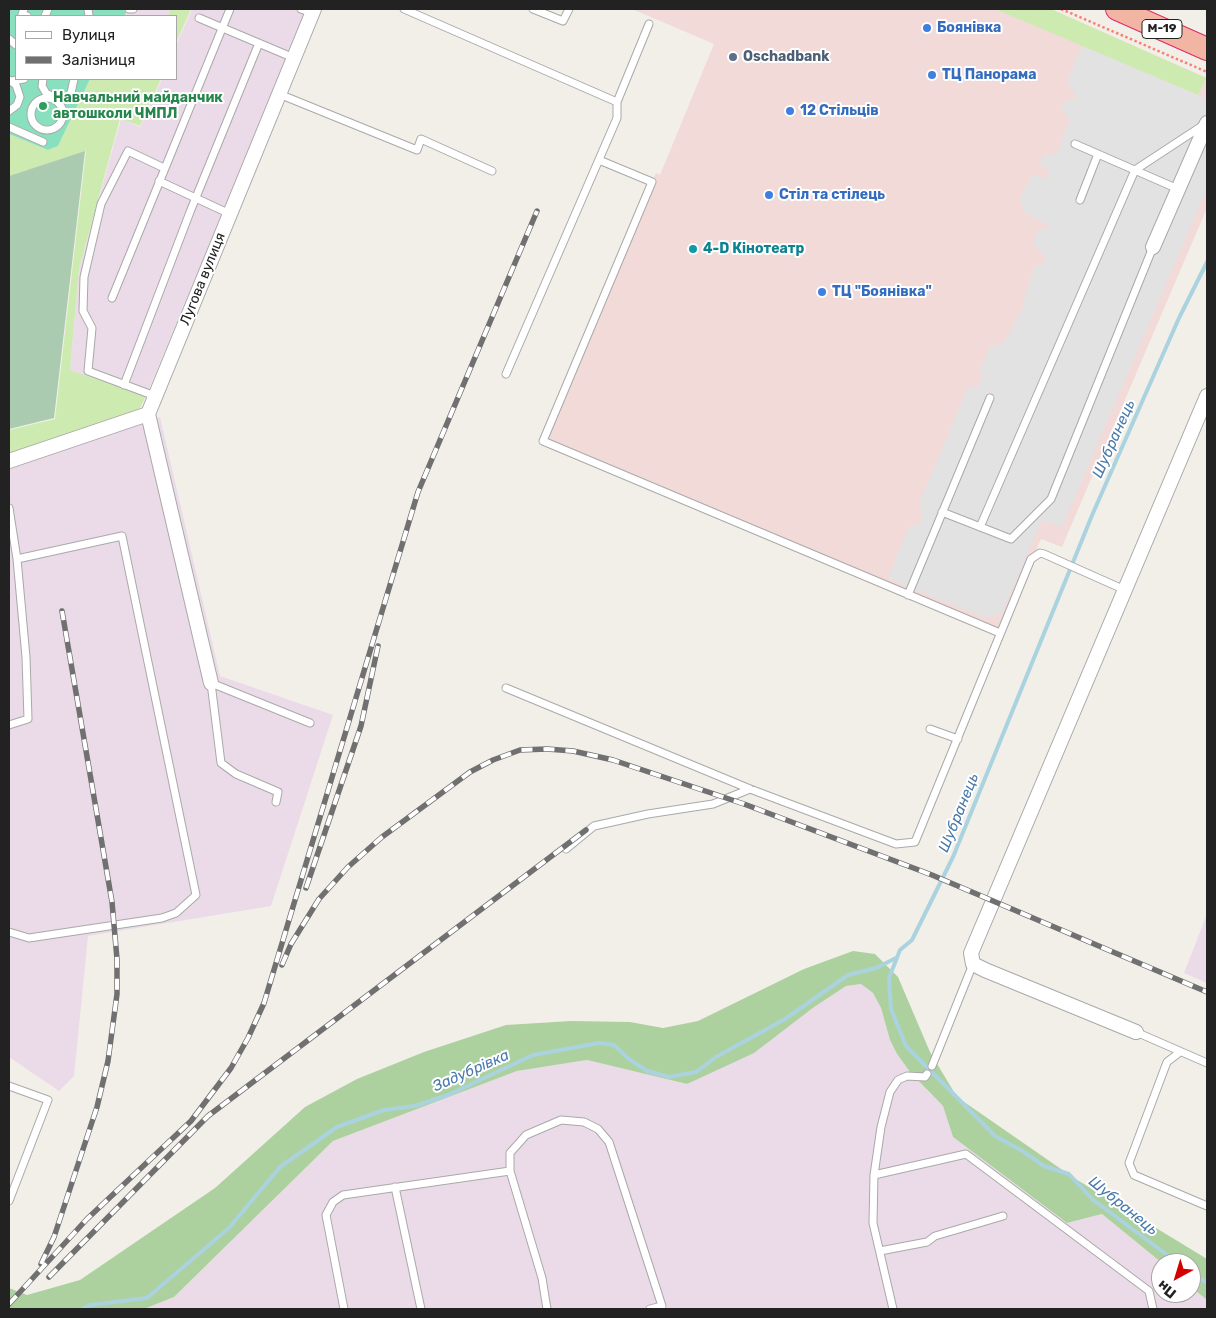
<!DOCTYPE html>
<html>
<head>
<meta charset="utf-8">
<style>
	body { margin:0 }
	#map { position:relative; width:1216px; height:1318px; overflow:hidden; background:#f2efe9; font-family:Rubik,sans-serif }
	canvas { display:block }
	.frame { position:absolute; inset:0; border:10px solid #222; pointer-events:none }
	.legend { position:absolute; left:15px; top:15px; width:162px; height:65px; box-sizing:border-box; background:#fff; border:1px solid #a7a7a7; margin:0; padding:6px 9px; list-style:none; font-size:15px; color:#222 }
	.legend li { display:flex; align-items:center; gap:10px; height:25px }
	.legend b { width:25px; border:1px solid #a7a7a7 }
	.north { position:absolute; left:1151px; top:1253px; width:50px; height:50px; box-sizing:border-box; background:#fff; border:1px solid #a7a7a7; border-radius:50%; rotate:219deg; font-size:14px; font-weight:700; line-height:20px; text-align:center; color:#222 }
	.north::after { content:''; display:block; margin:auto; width:18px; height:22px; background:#d40000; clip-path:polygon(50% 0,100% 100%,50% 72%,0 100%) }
</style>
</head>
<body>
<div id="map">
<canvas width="1216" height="1318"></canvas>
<div class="frame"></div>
<ul class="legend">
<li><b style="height:6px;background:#fff"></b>Вулиця</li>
<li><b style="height:6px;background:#707070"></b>Залізниця</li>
</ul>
<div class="north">Пн</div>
</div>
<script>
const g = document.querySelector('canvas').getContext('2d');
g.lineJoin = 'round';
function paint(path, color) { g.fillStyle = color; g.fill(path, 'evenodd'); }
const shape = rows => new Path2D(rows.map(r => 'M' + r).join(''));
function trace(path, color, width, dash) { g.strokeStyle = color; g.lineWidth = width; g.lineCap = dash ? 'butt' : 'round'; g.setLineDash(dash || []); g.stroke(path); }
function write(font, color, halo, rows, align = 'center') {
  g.font = font + ' Rubik,sans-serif'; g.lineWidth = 4; g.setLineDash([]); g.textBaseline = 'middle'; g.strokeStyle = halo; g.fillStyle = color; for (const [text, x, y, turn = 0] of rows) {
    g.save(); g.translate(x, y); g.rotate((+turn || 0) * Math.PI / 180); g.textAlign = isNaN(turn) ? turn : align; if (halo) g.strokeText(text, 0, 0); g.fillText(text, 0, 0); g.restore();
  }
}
paint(shape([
	[632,9,1051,9,1207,78,1207,208,1062,547,1041,539,1000,633,543,441,652,182,656,173,660,175,714,44]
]), '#f2dad9');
paint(shape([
	[121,9,171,9,168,16,124,16,126,11],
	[192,9,307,9,146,396,70,370,79,269,121,119,140,127,162,79,176,79,176,45],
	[160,417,220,676,333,715,271,906,88,936,74,1076,59,1091,9,1057,9,467],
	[1207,914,1207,983,1184,973],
	[861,984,873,993,881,1008,890,1040,897,1054,910,1072,943,1106,953,1137,1067,1223,1102,1214,1162,1263,1161,1293,1191,1293,1191,1287,1207,1300,1207,1309,144,1309,174,1297,333,1141,517,1071,587,1060,687,1084,846,986]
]), '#ebdbe8');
paint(shape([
	[171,9,191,9,176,43,176,16,168,16],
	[995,9,1051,9,1206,78,1198,95],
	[90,79,161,79,140,126,120,119,79,269,70,370,146,396,138,412,9,457,9,430,55,419,86,151,9,176,9,134,48,150,58,146]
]), '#cdebb0');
paint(shape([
	[853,951,875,954,898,977,930,1052,957,1097,1074,1178,1207,1259,1207,1300,1191,1287,1191,1263,1162,1263,1102,1214,1067,1223,953,1137,943,1106,910,1072,897,1054,890,1040,881,1008,873,993,861,984,846,986,814,1007,754,1053,687,1084,587,1060,517,1071,333,1141,174,1297,144,1309,9,1309,9,1288,27,1295,80,1280,215,1188,305,1107,357,1079,424,1052,506,1025,571,1021,630,1022,663,1028,698,1021,804,969]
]), '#add19e');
paint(shape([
	[85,151,54,418,9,429,9,176]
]), '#aacbaf');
paint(shape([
	[9,9,120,9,127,11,124,16,16,16,16,79,90,79,58,146,48,150,9,134]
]), '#88e0be');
paint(shape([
	[1082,46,1207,99,1207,188,1062,527,1042,520,1002,613,985,618,888,578,909,526,922,524,920,501,969,385,977,388,984,375,979,372,990,347,1003,343,1009,334,1024,304,1024,298,1035,265,1042,267,1046,258,1033,244,1039,229,1046,230,1048,225,1025,213,1022,204,1019,201,1030,178,1037,175,1044,179,1049,176,1048,168,1039,165,1043,155,1057,154,1070,119,1061,110,1065,101,1078,98,1067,81]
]), '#e2e2e2');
trace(shape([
	[1178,1263,1092,1199,1069,1174,1044,1166,1024,1152,995,1136,906,1046,891,1009,889,978,900,950,912,940,953,857,1093,513,1179,318,1207,262],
	[1191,1273,1207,1283],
	[82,1309,90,1305,147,1298,229,1228,280,1167,337,1127,384,1110,415,1106,448,1095,533,1055,599,1043,614,1045,629,1059,647,1071,669,1077,696,1072,716,1057,785,1019,848,975,876,968,896,958]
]), '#aad3df', 4);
const service = shape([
	[24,9,22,14,27,16],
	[88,9,89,16],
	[129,9,133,9],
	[301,9,312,13],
	[404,9,617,102,649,24],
	[533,9,563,21,569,9],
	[45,16,48,9],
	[199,18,294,58],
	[9,39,16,45],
	[43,79,42,86,46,93,57,99,65,98,71,93,74,79],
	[9,80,16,85,20,97,17,105,9,111],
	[11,81,24,79],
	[279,94,417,150,421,139,492,171],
	'31 114a16 16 0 1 1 32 0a16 16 0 1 1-32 0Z',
	[9,127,43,142],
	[1075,144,1178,189],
	[599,160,652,182,543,441,1000,633],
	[159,181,230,214],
	[1080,200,1098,154],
	[112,298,230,9],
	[506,374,617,118,617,102],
	[124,385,190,212,259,43],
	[155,396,88,371,92,328,83,311,84,277,101,204,128,151,164,168],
	[9,508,17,559,26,657,28,719,9,725],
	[942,512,1011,539,1051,499,1153,247],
	[980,527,1135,170,1205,124],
	[908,595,990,398],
	[506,688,750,789,896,844,915,842,1031,559,1040,553,1044,554,1125,590],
	[930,729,958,739],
	[276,802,278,792,236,774,221,763,211,683,310,723],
	[566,849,594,826,648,814,713,804,750,789],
	[9,932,29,938,162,918,176,913,196,895,122,536,17,559],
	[1136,1032,1207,1063],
	[1180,1052,1167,1062,1129,1163,1134,1175,1207,1206],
	[932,1066,973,964],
	[9,1086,48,1100,9,1201],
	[510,1171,510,1153,526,1135,561,1120,584,1122,598,1129,609,1142,662,1306,650,1309],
	[874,1175,966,1154,1149,1291,1153,1309],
	[395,1187,421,1309],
	[880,1251,927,1242,935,1236,1003,1216],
	[344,1309,326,1215,333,1202,343,1195,510,1171,542,1278,547,1309],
	[893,1309,873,1223,874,1175,881,1127,890,1092,898,1080,907,1076,925,1077,927,1074]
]);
const minor = shape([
	[1153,247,1207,123],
	[148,414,211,683],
	[9,461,148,414,314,9],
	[1136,1032,985,970,973,964,971,953,1207,396]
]);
const trunk = shape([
	[1117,9,1207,49]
]);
trace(service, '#a9a9a9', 9);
trace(minor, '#a9a9a9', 16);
trace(trunk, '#dc2a67', 24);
trace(shape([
	[1061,9,1207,72]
]), '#fa8072', 2.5, [2.5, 2.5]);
trace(service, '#fff', 7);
trace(minor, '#fff', 14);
trace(trunk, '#f2b4a3', 22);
const rail = shape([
	[306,888,361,726,378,646],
	[282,965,291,944,319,899,348,867,382,837,470,772,493,760,520,750,547,749,573,751,613,760,744,804,932,875,1207,992],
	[41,1264,54,1237,97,1107,108,1061,117,994,117,959,112,902,62,611],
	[49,1277,208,1116,586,830],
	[9,1304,87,1219,191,1121,231,1068,248,1038,264,1003,418,492,537,211]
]);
trace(rail, '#707070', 5.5);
trace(rail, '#fff', 4, [11]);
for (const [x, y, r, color] of [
	[927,28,5,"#3f7fe0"],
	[733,57,5,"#5c6f8a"],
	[932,75,5,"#3f7fe0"],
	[43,106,5,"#2e9e5b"],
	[790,111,5,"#3f7fe0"],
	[769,195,5,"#3f7fe0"],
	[693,249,5,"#0f9aa8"],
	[822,292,5,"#3f7fe0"]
]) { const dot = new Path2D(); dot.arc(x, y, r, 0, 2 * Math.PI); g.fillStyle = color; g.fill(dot); trace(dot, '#fff', 2); }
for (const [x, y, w] of [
	[1162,29,40]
]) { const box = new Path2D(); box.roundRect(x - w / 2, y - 9.5, w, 19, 4); g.fillStyle = '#fff'; g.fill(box); trace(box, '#222', 1); }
write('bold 12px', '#222', null, [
	["М-19",1162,29]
]);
write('bold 14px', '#366cbe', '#fff', [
	["Боянівка",937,28],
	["ТЦ Панорама",942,75],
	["12 Стільців",800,111],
	["Стіл та стілець",779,195],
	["ТЦ \"Боянівка\"",832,292]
], 'left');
write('bold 14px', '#4e5e75', '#fff', [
	["Oschadbank",743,57]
], 'left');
write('bold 14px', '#27864d', '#fff', [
	["Навчальний майданчик",53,98],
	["автошколи ЧМПЛ",53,114]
], 'left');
write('bold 14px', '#0d838f', '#fff', [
	["4-D Кінотеатр",703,249]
], 'left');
write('14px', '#222', '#fff', [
	["Лугова вулиця",203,279,-68]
]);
write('italic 15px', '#4a7aab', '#fff', [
	["Шубранець",1114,439,-66],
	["Шубранець",959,813,-68],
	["Задубрівка",471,1071,-24],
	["Шубранець",1123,1206,39]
]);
</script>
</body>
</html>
